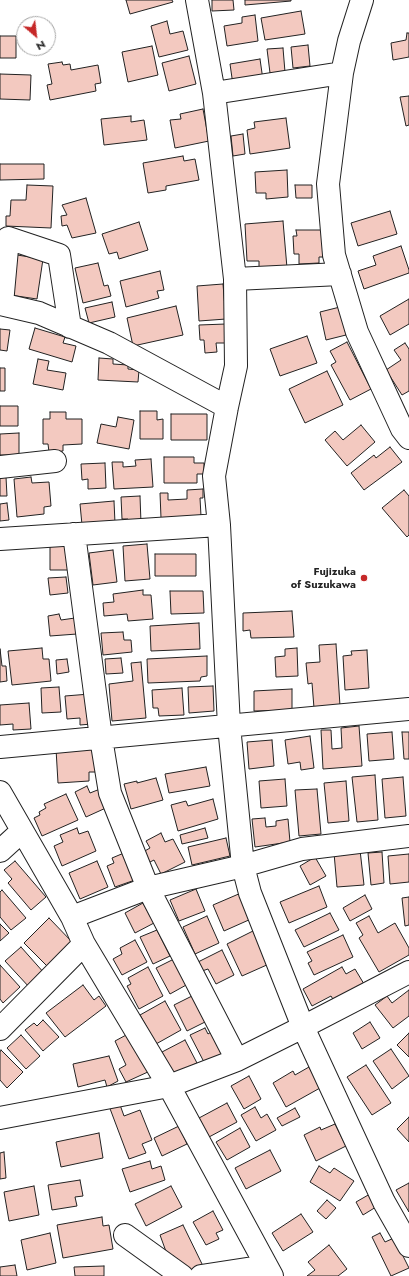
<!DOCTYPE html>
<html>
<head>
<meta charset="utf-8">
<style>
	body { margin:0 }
	#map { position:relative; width:409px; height:1276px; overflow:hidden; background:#fff; font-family:Jost,sans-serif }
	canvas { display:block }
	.north { position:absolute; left:16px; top:16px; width:40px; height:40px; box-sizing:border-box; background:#fff; border:1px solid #a7a7a7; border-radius:50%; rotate:152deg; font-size:11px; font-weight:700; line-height:16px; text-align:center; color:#222 }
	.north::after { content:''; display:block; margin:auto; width:14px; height:18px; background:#c62828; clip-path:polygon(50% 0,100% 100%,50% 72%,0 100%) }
</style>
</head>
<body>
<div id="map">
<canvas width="409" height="1276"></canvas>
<div class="north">N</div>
</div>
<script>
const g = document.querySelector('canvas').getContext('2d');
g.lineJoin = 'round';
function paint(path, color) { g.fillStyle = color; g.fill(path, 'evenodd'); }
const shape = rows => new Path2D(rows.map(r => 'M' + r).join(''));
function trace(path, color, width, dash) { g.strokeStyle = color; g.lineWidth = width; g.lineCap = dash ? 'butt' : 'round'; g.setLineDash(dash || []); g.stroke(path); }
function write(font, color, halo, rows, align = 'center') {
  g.font = font + ' Jost,sans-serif'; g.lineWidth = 3; g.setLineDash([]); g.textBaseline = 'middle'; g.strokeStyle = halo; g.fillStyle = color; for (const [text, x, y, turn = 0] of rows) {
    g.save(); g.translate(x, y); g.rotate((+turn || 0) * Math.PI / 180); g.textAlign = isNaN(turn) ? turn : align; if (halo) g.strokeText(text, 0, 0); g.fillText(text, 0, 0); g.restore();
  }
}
const building = shape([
	[126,0,172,0,173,2,130,14,126,0],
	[212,0,233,0,234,10,212,11,212,0],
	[245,0,291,0,291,1,245,5,245,0],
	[301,11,305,34,265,40,261,18,301,11],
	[255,15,258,41,227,46,224,26,242,23,242,17,255,15],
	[167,21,170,34,183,31,188,50,159,57,151,26,167,21],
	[407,33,409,33,409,57,393,60,391,43,406,40,407,33],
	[0,36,16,36,16,58,0,58,0,36],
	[308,45,310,66,293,68,291,47,308,45],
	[152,46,158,75,128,82,122,52,152,46],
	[283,48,285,72,270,73,267,49,283,48],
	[189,56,196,84,169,91,162,63,189,56],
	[260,59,263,80,233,85,230,64,260,59],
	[62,62,63,65,70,64,71,70,98,65,101,83,95,84,96,91,50,100,47,85,52,84,48,64,62,62],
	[0,74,31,75,30,100,0,99,0,74],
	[409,96,409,125,406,126,400,97,409,96],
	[203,109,209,141,175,148,170,120,181,119,180,114,203,109],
	[131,116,131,122,144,120,147,140,104,145,101,119,131,116],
	[286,118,290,148,250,154,247,130,255,128,254,122,286,118],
	[243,134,245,154,233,156,231,136,243,134],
	[183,156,184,161,195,159,199,180,166,186,166,190,148,193,143,163,183,156],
	[0,164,44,164,44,179,0,180,0,164],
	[287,170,288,197,266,199,266,193,256,193,255,172,287,170],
	[27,185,53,186,51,228,6,226,6,216,10,216,11,200,26,200,27,185],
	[295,185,312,185,312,198,296,198,295,185],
	[86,198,96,233,72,238,67,225,62,226,61,216,67,215,62,205,86,198],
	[390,211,397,234,358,246,351,223,390,211],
	[283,221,287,268,259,270,259,261,247,261,245,224,283,221],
	[139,222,148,250,119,259,117,252,109,254,102,234,139,222],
	[296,230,322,230,323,257,319,257,319,263,299,264,299,254,294,254,293,236,297,236,296,230],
	[401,246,409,270,409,273,364,289,358,271,376,265,373,256,401,246],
	[17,255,43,259,37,299,10,295,17,255],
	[98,263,104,286,108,285,111,296,83,303,75,268,98,263],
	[160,271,164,290,157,291,159,298,126,307,120,281,160,271],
	[223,284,226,319,199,321,197,286,223,284],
	[409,299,409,324,390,335,380,316,409,299],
	[112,302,115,317,89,323,85,308,112,302],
	[176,306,183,335,133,346,127,318,176,306],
	[340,307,346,335,326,340,320,312,340,307],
	[226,324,226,343,216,343,217,352,205,353,204,340,200,340,199,325,226,324],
	[35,328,65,337,63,343,76,346,72,362,29,349,35,328],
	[0,329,10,330,7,351,0,350,0,329],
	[307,336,317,363,280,376,270,349,307,336],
	[347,342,371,389,350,400,331,365,336,362,330,351,347,342],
	[405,343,409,349,409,391,402,395,386,370,401,360,394,350,405,343],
	[99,358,113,359,113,364,128,365,128,369,139,370,138,382,98,380,99,358],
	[38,359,49,361,47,370,66,373,63,390,33,384,38,359],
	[0,368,5,368,5,391,0,391,0,368],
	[327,371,343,405,305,423,289,389,327,371],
	[0,406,18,406,18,426,0,426,0,406],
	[140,411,157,411,157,420,163,419,163,439,140,439,140,411],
	[50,412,66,412,66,419,82,419,82,444,63,445,63,451,49,452,48,444,43,444,43,419,50,419,50,412],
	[171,414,207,414,207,440,171,440,171,414],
	[118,417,134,420,129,449,97,443,101,424,116,427,118,417],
	[361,425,375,442,347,466,325,440,335,431,343,440,361,425],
	[19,433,19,455,0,455,0,434,19,433],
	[390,447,402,462,364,490,351,473,374,455,376,458,390,447],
	[164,457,194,457,194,463,204,463,204,474,197,474,197,483,164,483,164,457],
	[151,459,153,487,114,489,112,462,123,462,123,467,136,466,135,460,151,459],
	[105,463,106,488,88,489,88,479,82,480,81,464,105,463],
	[6,477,7,496,0,496,0,478,6,477],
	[31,477,32,483,49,482,51,506,44,507,44,514,17,517,14,479,31,477],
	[203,489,203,498,200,498,201,516,161,518,160,493,168,493,168,500,187,499,187,490,203,489],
	[404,490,409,496,409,535,407,537,382,508,404,490],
	[140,496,141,523,128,523,128,519,122,519,121,497,140,496],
	[114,501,115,523,82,525,80,504,114,501],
	[7,503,9,520,0,521,0,504,7,503],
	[147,544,150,579,125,581,123,546,147,544],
	[50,546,72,546,72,570,50,570,50,546],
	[113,550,117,582,93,585,89,553,113,550],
	[155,554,196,554,196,576,155,576,155,554],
	[66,577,68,593,50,595,48,578,66,577],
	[143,590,143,595,151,595,153,619,128,621,127,614,104,616,103,603,114,602,113,594,143,590],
	[170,591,203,591,204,613,171,614,170,591],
	[292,611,294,637,251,638,250,630,243,631,243,613,292,611],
	[59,614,61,620,75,618,77,634,50,636,48,616,59,614],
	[199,623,200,649,151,651,150,626,199,623],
	[123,632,124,640,131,640,132,652,103,655,101,633,123,632],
	[336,644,340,706,314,708,312,683,308,684,306,663,320,662,319,645,336,644],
	[42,648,43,659,49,659,51,681,12,685,8,651,42,648],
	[297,648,298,676,276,677,275,657,285,656,285,649,297,648],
	[0,649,2,666,6,666,7,681,0,682,0,649],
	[367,650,369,688,345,690,343,656,352,655,351,651,367,650],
	[207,656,207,676,201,677,200,681,148,683,147,659,207,656],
	[121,658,123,673,106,674,105,659,121,658],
	[67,659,69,672,57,674,56,660,67,659],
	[141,662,146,718,112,721,109,684,133,681,131,663,141,662],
	[213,686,214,711,189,713,188,687,213,686],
	[59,687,61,712,42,713,41,688,59,687],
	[182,688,184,715,159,716,158,708,153,708,152,690,182,688],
	[292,689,292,710,254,711,254,691,292,689],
	[90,694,92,724,80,725,80,718,67,719,65,696,90,694],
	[29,703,31,729,13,730,13,724,0,725,0,705,29,703],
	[359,726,362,766,323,769,321,730,331,730,332,749,342,748,341,728,359,726],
	[392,732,394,759,369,761,367,734,392,732],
	[402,732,409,732,409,759,404,759,402,732],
	[310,736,314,768,301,770,300,762,288,764,285,740,310,736],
	[272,740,274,766,249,769,247,742,272,740],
	[94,746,96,772,89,772,89,781,58,783,56,749,94,746],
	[206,767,210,786,169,793,165,774,206,767],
	[375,775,378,820,357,822,352,777,375,775],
	[403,777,406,816,385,818,382,779,403,777],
	[156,778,163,800,131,809,124,784,137,781,137,783,156,778],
	[285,779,287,806,261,808,259,781,285,779],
	[346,781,349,821,328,823,324,783,346,781],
	[87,786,90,793,100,789,108,807,86,817,75,792,87,786],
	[317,789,321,834,299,836,295,790,317,789],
	[66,794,78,820,42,836,34,818,40,815,39,812,46,808,44,804,66,794],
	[213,799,218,819,178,831,171,805,186,801,188,806,213,799],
	[265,818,266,827,276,826,276,821,288,819,290,842,255,847,252,819,265,818],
	[77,828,79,834,88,831,96,851,62,866,54,846,63,842,60,835,77,828],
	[205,828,208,838,182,844,180,835,205,828],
	[161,833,165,842,173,839,185,862,161,874,154,860,148,863,143,852,150,848,146,841,161,833],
	[226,838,230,856,192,865,188,847,226,838],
	[360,850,364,885,337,887,334,853,360,850],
	[382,852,384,883,371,885,368,853,382,852],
	[124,853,135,880,115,887,107,866,114,863,112,858,124,853],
	[409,854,409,882,390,884,388,856,409,854],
	[315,857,326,876,310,885,300,866,315,857],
	[15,861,46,897,31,910,8,883,12,879,4,870,15,861],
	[97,861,108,887,80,899,69,873,97,861],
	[319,886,327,907,289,923,280,902,319,886],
	[196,889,205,911,179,921,170,900,196,889],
	[2,890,26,918,11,930,0,917,0,892,2,890],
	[241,893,251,919,224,931,213,905,241,893],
	[365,895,372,909,350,921,343,908,365,895],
	[409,897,409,925,405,926,402,898,409,897],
	[143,903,154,923,135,933,125,913,143,903],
	[330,913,339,930,304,947,295,930,330,913],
	[207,916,219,943,195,954,183,927,207,916],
	[369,916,378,933,395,923,409,948,409,955,379,972,359,938,363,935,356,923,369,916],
	[49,918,74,944,50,969,24,943,49,918],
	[0,924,9,933,0,941,0,924],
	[157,930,170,956,153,964,140,937,157,930],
	[253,931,269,964,242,976,227,944,253,931],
	[343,935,353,957,314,975,308,963,312,961,307,952,343,935],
	[135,940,147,962,122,975,113,959,122,954,120,948,135,940],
	[21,947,45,974,30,988,5,961,21,947],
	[222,950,234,975,216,984,208,969,202,971,198,962,222,950],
	[174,959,188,984,170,994,156,968,174,959],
	[0,965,20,987,3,1003,0,999,0,965],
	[148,967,163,996,139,1009,127,986,131,984,128,978,148,967],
	[342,967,346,974,355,969,364,984,334,1001,331,996,312,1006,303,989,342,967],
	[83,985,94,1000,99,996,106,1006,65,1037,46,1013,83,985],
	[409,990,409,1016,393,1028,375,1005,387,996,392,1003,409,990],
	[196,994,209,1020,187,1031,174,1005,196,994],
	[165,1001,181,1030,156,1044,140,1015,165,1001],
	[43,1020,59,1037,43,1051,25,1030,34,1023,37,1026,43,1020],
	[370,1022,380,1038,362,1049,353,1033,370,1022],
	[205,1028,208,1034,214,1030,225,1053,205,1064,190,1035,205,1028],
	[409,1033,409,1057,397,1045,409,1033],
	[128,1034,150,1071,126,1082,119,1069,126,1065,115,1041,128,1034],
	[21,1035,40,1056,26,1069,7,1048,21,1035],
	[185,1040,197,1063,173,1075,162,1052,185,1040],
	[391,1049,409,1076,392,1089,373,1061,391,1049],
	[1,1050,23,1072,7,1088,0,1080,0,1052,1,1050],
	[109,1056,118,1081,107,1087,105,1080,78,1087,73,1064,109,1056],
	[366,1065,391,1103,372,1115,347,1077,366,1065],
	[309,1067,320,1088,286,1107,273,1083,293,1071,295,1075,309,1067],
	[249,1076,261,1099,244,1109,231,1086,249,1076],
	[119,1102,124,1116,140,1110,152,1140,142,1144,146,1153,129,1159,109,1106,119,1102],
	[227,1103,237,1122,209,1137,199,1118,227,1103],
	[255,1107,261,1118,267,1114,276,1130,256,1141,241,1115,255,1107],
	[295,1108,300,1117,282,1126,277,1118,295,1108],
	[409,1117,409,1142,397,1129,409,1117],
	[335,1124,346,1146,316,1161,304,1135,320,1127,321,1130,335,1124],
	[179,1126,187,1144,162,1156,154,1138,179,1126],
	[240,1128,250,1147,227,1160,216,1142,240,1128],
	[99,1133,103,1158,61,1167,56,1142,99,1133],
	[270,1150,281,1171,246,1189,235,1168,270,1150],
	[4,1152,6,1178,0,1179,0,1153,4,1152],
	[150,1161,152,1169,161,1166,165,1180,130,1192,122,1169,150,1161],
	[319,1166,330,1173,334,1168,354,1181,340,1201,310,1182,319,1166],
	[80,1180,83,1196,75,1197,77,1206,52,1210,48,1185,80,1180],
	[409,1183,409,1212,396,1190,409,1183],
	[34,1186,39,1215,9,1221,4,1192,34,1186],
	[171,1186,182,1207,146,1226,135,1204,171,1186],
	[370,1194,376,1207,363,1215,356,1202,370,1194],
	[327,1200,336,1208,326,1219,317,1211,327,1200],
	[213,1211,223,1230,216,1233,219,1239,206,1245,193,1222,213,1211],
	[301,1214,313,1232,283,1251,272,1233,301,1214],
	[102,1217,103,1226,109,1225,113,1249,63,1258,57,1225,102,1217],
	[183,1225,203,1266,189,1273,176,1265,174,1256,168,1257,160,1235,183,1225],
	[50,1233,56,1263,27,1270,21,1240,50,1233],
	[380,1233,385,1242,394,1238,409,1268,391,1276,372,1237,380,1233],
	[329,1245,347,1269,338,1276,307,1276,315,1270,308,1262,329,1245],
	[15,1265,17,1276,0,1276,0,1267,15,1265],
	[104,1266,104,1276,75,1276,74,1267,104,1266]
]);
paint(building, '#f3c9c0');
trace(building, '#222', 1);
const minor = shape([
	[197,0,214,93,235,279,236,366,227,407,214,476,219,525,229,726,243,866,250,893,303,1027,384,1202,409,1246],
	[362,0,349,41,342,73,328,184,334,255,357,332,402,429,409,438],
	[214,93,342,73],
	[235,279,340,274],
	[0,304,39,313,109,343,227,407],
	[2,304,8,238,59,255,70,327],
	[0,467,55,461],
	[74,534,101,738,110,793,148,888,237,1060],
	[0,539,219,525],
	[0,747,409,709],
	[0,792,72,917,84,944,169,1086,272,1276],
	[0,851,22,831],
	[72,917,148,888,243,866,302,849,409,836],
	[0,1029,84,944],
	[0,1118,169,1086,237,1060,303,1027,409,972],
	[125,1235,182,1276],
	[201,1276,266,1266]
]);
trace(minor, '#222', 24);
trace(minor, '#fff', 22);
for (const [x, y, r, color] of [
	[364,578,4,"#c62828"]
]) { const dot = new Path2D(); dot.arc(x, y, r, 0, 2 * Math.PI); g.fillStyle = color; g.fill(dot); trace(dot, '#fff', 1.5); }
write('bold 11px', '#222', '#fff', [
	["Fujizuka",356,572],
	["of Suzukawa",356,585]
], 'right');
</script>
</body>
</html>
